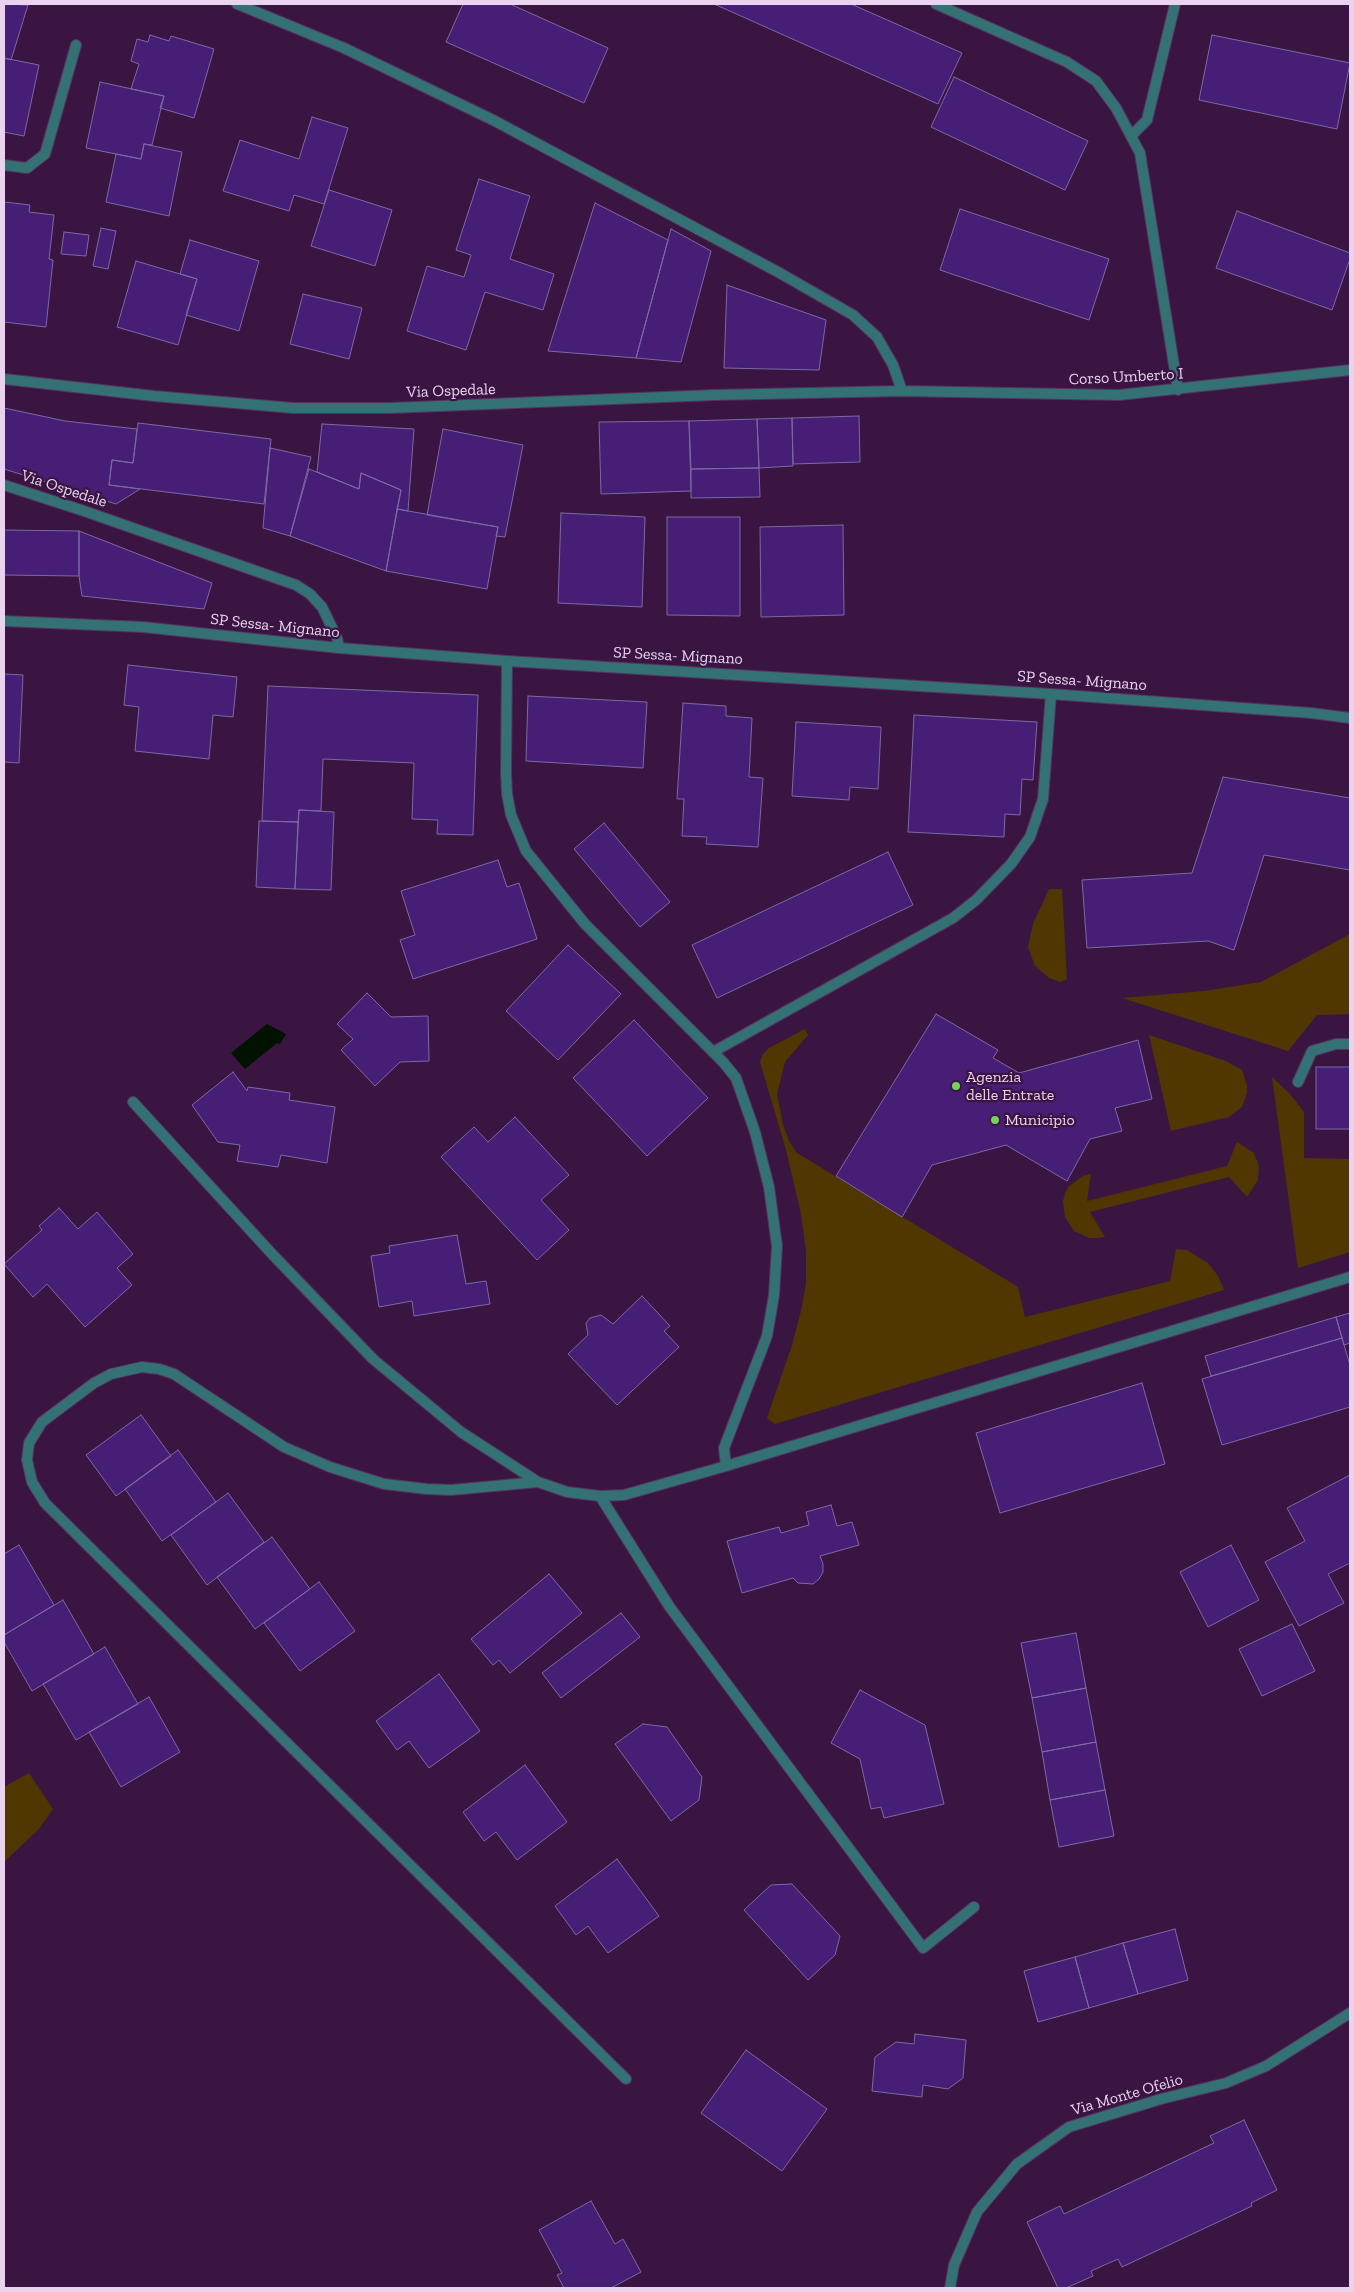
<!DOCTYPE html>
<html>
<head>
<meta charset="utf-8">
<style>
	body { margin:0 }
	#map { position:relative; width:1354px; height:2292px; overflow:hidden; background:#3a1542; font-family:"Zilla Slab",serif }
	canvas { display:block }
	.frame { position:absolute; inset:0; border:5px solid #e9d3ef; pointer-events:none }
</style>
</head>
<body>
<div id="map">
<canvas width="1354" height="2292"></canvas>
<div class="frame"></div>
</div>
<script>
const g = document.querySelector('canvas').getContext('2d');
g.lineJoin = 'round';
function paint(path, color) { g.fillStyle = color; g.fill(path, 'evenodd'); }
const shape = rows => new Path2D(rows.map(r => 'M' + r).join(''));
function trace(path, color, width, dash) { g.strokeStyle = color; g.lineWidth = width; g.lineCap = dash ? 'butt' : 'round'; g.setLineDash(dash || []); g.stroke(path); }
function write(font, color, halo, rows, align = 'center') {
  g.font = font + ' "Zilla Slab",serif'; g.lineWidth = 4.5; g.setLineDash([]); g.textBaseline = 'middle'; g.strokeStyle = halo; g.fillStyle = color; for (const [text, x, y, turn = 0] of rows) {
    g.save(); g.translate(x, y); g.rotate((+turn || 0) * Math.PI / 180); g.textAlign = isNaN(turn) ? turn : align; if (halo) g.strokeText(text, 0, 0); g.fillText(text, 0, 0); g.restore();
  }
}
paint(shape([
	[1049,889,1062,889,1067,979,1060,982,1049,978,1035,966,1028,947,1033,924],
	[1350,934,1350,1014,1317,1015,1288,1051,1122,998,1204,991,1261,982],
	[805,1029,808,1035,785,1062,777,1094,783,1125,789,1141,797,1153,1018,1287,1025,1317,1170,1281,1176,1249,1187,1250,1208,1263,1218,1276,1224,1290,775,1424,767,1418,792,1345,801,1311,806,1283,806,1251,801,1214,786,1150,760,1062,763,1054,769,1048],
	[1149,1035,1226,1061,1242,1070,1247,1085,1247,1093,1242,1107,1229,1117,1171,1131],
	[1272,1077,1290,1094,1304,1112,1304,1158,1350,1159,1350,1252,1298,1268],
	[1237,1142,1254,1153,1259,1166,1258,1180,1247,1197,1229,1177,1090,1212,1105,1237,1098,1238,1089,1238,1074,1231,1065,1217,1063,1201,1065,1193,1069,1186,1083,1176,1091,1174,1087,1201,1227,1166],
	[29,1773,53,1809,38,1830,4,1862,4,1787]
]), '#503701');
paint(shape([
	[267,1024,286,1034,280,1044,277,1043,245,1069,231,1053]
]), '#011300');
const building = shape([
	[4,4,28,5,11,60,4,58,4,4],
	[463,4,510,4,608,48,584,103,446,42,463,4],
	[714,4,851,4,962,53,938,104,714,4],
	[150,35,169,41,171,36,214,49,194,118,160,108,164,96,131,89,139,64,131,61,137,39,148,42,150,35],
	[1212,35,1350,63,1337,129,1199,100,1212,35],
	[4,58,39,65,24,136,4,132,4,58],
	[954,77,1088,141,1065,190,931,127,954,77],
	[100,82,164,96,152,145,144,144,141,159,86,148,100,82],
	[312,117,348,128,324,204,294,195,289,211,223,191,240,140,299,159,312,117],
	[144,144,182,152,169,216,106,202,116,154,141,159,144,144],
	[479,179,530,196,510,259,554,274,543,310,485,292,466,350,407,331,427,266,464,277,471,255,456,250,479,179],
	[329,190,392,210,375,266,311,246,329,190],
	[4,202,30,205,29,212,54,215,49,259,53,260,46,327,4,322,4,202],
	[595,203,668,240,636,358,548,351,595,203],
	[960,209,1109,259,1089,320,940,270,960,209],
	[1237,211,1350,253,1350,259,1332,310,1216,268,1237,211],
	[101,228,116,231,108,269,93,266,101,228],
	[671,229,711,251,681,362,636,358,671,229],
	[64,232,89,235,86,256,61,254,64,232],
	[190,240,259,261,239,331,186,315,197,279,180,274,190,240],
	[136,261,197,279,178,345,117,327,136,261],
	[727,285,826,320,819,370,724,368,727,285],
	[303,294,362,308,349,359,290,344,303,294],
	[4,408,65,421,137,429,133,463,112,460,109,485,140,489,116,504,4,469,4,408],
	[859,416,860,462,793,464,792,418,859,416],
	[792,418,793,466,759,468,757,419,792,418],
	[757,419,759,468,691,469,689,421,757,419],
	[689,421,691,491,601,494,599,422,689,421],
	[138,423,271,439,264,504,109,485,112,460,133,463,138,423],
	[322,424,414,429,408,511,397,509,401,490,361,473,359,489,317,472,322,424],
	[443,429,523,445,505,537,496,536,498,527,427,515,443,429],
	[270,448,311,457,290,536,263,528,270,448],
	[759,468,760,497,691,498,691,469,759,468],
	[309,469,359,489,361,473,401,490,386,571,290,536,309,469],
	[397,509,498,527,487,589,386,571,397,509],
	[561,513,645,517,642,607,558,603,561,513],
	[667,517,740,517,740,616,667,615,667,517],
	[843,525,844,615,761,617,760,527,843,525],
	[4,530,79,531,79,576,4,575,4,530],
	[79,531,212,583,204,609,82,596,79,576,79,531],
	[128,665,237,677,233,717,213,715,209,759,135,751,139,707,124,705,128,665],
	[4,674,23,675,19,763,4,762,4,674],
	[268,686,478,695,473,835,437,834,438,820,412,819,414,763,323,759,321,811,299,810,298,822,262,821,268,686],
	[528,696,647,702,643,768,526,761,528,696],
	[683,703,726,706,726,716,752,718,749,777,763,778,758,847,706,844,707,837,682,836,684,799,677,799,683,703],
	[914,715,1037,722,1033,780,1022,779,1020,815,1005,814,1004,837,908,832,914,715],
	[796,722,881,727,878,789,850,787,849,800,792,796,796,722],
	[1223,777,1350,798,1350,870,1264,855,1234,950,1208,941,1087,948,1082,880,1192,873,1223,777],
	[299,810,334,812,331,890,295,889,299,810],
	[259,821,298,822,295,889,256,887,259,821],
	[604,823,670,902,640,927,574,849,604,823],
	[888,852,913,905,717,998,692,945,888,852],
	[498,860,507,887,519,883,537,939,413,979,400,940,415,935,401,891,498,860],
	[568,945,621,994,558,1060,506,1011,568,945],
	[367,993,391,1017,428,1016,429,1061,400,1062,375,1086,341,1050,353,1039,337,1024,367,993],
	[936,1014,998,1050,993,1058,1019,1073,1138,1040,1152,1099,1115,1108,1122,1131,1090,1139,1067,1181,1006,1145,932,1165,902,1217,836,1176,936,1014],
	[634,1020,708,1098,647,1156,573,1078,634,1020],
	[1316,1067,1350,1067,1350,1129,1316,1129,1316,1067],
	[233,1072,247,1091,248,1087,290,1093,289,1100,335,1107,327,1163,281,1155,278,1167,237,1161,240,1145,218,1142,192,1105,233,1072],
	[515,1117,569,1175,541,1200,569,1230,537,1260,441,1157,474,1127,488,1142,515,1117],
	[59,1208,78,1229,97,1212,133,1254,117,1268,132,1285,85,1327,47,1284,33,1297,4,1264,42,1230,39,1226,59,1208],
	[457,1235,466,1284,486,1281,490,1304,414,1316,412,1301,379,1307,371,1256,390,1253,389,1246,457,1235],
	[642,1296,670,1326,664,1331,679,1347,617,1405,568,1354,588,1335,586,1323,590,1318,601,1315,613,1324,642,1296],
	[1350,1313,1350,1343,1344,1345,1336,1317,1350,1313],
	[1336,1317,1342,1338,1211,1376,1205,1356,1336,1317],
	[1342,1338,1350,1365,1350,1407,1222,1445,1202,1379,1342,1338],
	[1142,1383,1165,1464,1000,1513,976,1433,1142,1383],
	[141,1415,171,1456,116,1496,86,1455,141,1415],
	[178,1450,216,1502,162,1541,125,1489,178,1450],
	[1350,1475,1350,1563,1328,1574,1344,1603,1299,1626,1265,1562,1305,1541,1287,1508,1350,1475],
	[228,1493,264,1542,207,1585,171,1535,228,1493],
	[831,1505,837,1526,852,1522,859,1545,820,1556,823,1564,823,1572,819,1579,813,1584,798,1583,793,1578,742,1593,727,1541,779,1527,781,1533,809,1525,806,1512,831,1505],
	[272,1537,310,1589,255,1629,217,1577,272,1537],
	[19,1545,54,1605,4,1635,4,1554,19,1545],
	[1231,1545,1259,1600,1208,1627,1180,1572,1231,1545],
	[549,1574,582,1613,510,1673,499,1660,493,1665,471,1639,549,1574],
	[319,1582,355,1631,300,1671,264,1623,319,1582],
	[63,1600,94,1654,32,1691,4,1642,4,1635,63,1600],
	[621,1613,640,1637,561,1698,542,1673,621,1613],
	[1292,1624,1315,1671,1262,1696,1239,1649,1292,1624],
	[1076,1633,1086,1688,1032,1698,1021,1643,1076,1633],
	[105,1647,138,1704,76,1740,43,1684,105,1647],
	[439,1674,480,1731,429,1768,409,1741,397,1750,376,1721,439,1674],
	[1086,1688,1096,1742,1042,1752,1032,1698,1086,1688],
	[860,1690,925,1725,944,1804,884,1818,881,1807,871,1809,860,1759,831,1743,860,1690],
	[149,1697,180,1752,121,1787,89,1732,149,1697],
	[643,1724,667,1727,702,1777,699,1800,671,1821,615,1744,643,1724],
	[1096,1742,1105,1790,1050,1800,1042,1752,1096,1742],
	[525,1765,567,1822,517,1860,496,1832,484,1841,463,1812,525,1765],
	[1105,1790,1114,1836,1059,1847,1050,1800,1105,1790],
	[617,1859,659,1916,608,1953,588,1926,576,1935,555,1906,617,1859],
	[792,1884,840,1936,835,1955,808,1980,744,1910,771,1885,792,1884],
	[1175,1929,1188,1980,1138,1994,1123,1943,1175,1929],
	[1123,1943,1138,1994,1089,2008,1075,1957,1123,1943],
	[1075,1957,1089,2008,1038,2022,1024,1971,1075,1957],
	[915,2034,966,2040,963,2078,948,2089,923,2085,922,2097,872,2091,875,2057,896,2042,914,2044,915,2034],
	[746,2050,827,2109,782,2171,701,2113,746,2050],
	[1244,2120,1277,2190,1251,2203,1252,2206,1122,2267,1118,2259,1091,2271,1093,2276,1066,2288,1058,2288,1027,2222,1060,2206,1064,2214,1214,2143,1210,2136,1244,2120],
	[591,2201,615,2244,623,2239,641,2272,611,2288,564,2288,557,2275,562,2273,539,2230,591,2201]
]);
paint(building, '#461e75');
trace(building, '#7d69a3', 1);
const service = shape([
	[4,165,27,168,45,154,76,45]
]);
const minor = shape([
	[237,4,344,48,493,120,778,272,853,315,877,337,893,365,902,391],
	[936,4,1067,62,1096,81,1116,108,1140,153,1178,390],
	[1131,136,1147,120,1175,4],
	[4,379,154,396,293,408,390,408,714,395,902,391,1119,395,1350,370],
	[4,485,84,511,296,585,310,594,322,607,337,638,339,648],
	[507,661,506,772,507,794,511,815,526,851,585,924,723,1062,736,1078,755,1132,769,1187,777,1246,774,1295,767,1336,724,1448,726,1466],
	[713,1052,953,918,976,900,1011,864,1030,837,1043,799,1051,694],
	[1298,1082,1312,1051,1336,1044,1350,1044],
	[133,1102,273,1255,373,1359,461,1432,538,1482,567,1492,600,1496,624,1495,726,1466,1350,1277],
	[538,1482,451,1490,427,1489,384,1484,330,1467,284,1447,174,1374,159,1369,142,1367,111,1374,94,1383,42,1422,29,1443,27,1460,32,1482,45,1503,626,2079],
	[600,1496,669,1606,923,1948,974,1907],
	[950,2288,954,2265,977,2212,1017,2164,1069,2127,1161,2099,1226,2083,1266,2066,1350,2013]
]);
const tertiary = shape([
	[4,621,143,627,339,648,507,661,1051,694,1311,713,1350,718]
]);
trace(service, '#56335e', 12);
trace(minor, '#56335e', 12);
trace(tertiary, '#56335e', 12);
trace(service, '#347174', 10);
trace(minor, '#347174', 10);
trace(tertiary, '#347174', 10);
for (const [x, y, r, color] of [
	[956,1086,5,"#74d25c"],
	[995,1120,5,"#74d25c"]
]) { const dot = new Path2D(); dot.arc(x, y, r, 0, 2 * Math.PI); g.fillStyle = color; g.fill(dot); trace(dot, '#3a1542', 2); }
write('16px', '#e9d3ef', '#3a1542', [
	["Corso Umberto I",1126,377,-3],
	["Via Ospedale",451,391,-2],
	["Via Ospedale",64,489,18],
	["SP Sessa- Mignano",275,626,6],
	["SP Sessa- Mignano",678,656,3],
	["SP Sessa- Mignano",1082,681,4],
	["Via Monte Ofelio",1127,2095,-16]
]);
write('16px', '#e9d3ef', '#3a1542', [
	["Agenzia",966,1077],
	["delle Entrate",966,1095],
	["Municipio",1005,1120]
], 'left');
</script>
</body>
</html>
